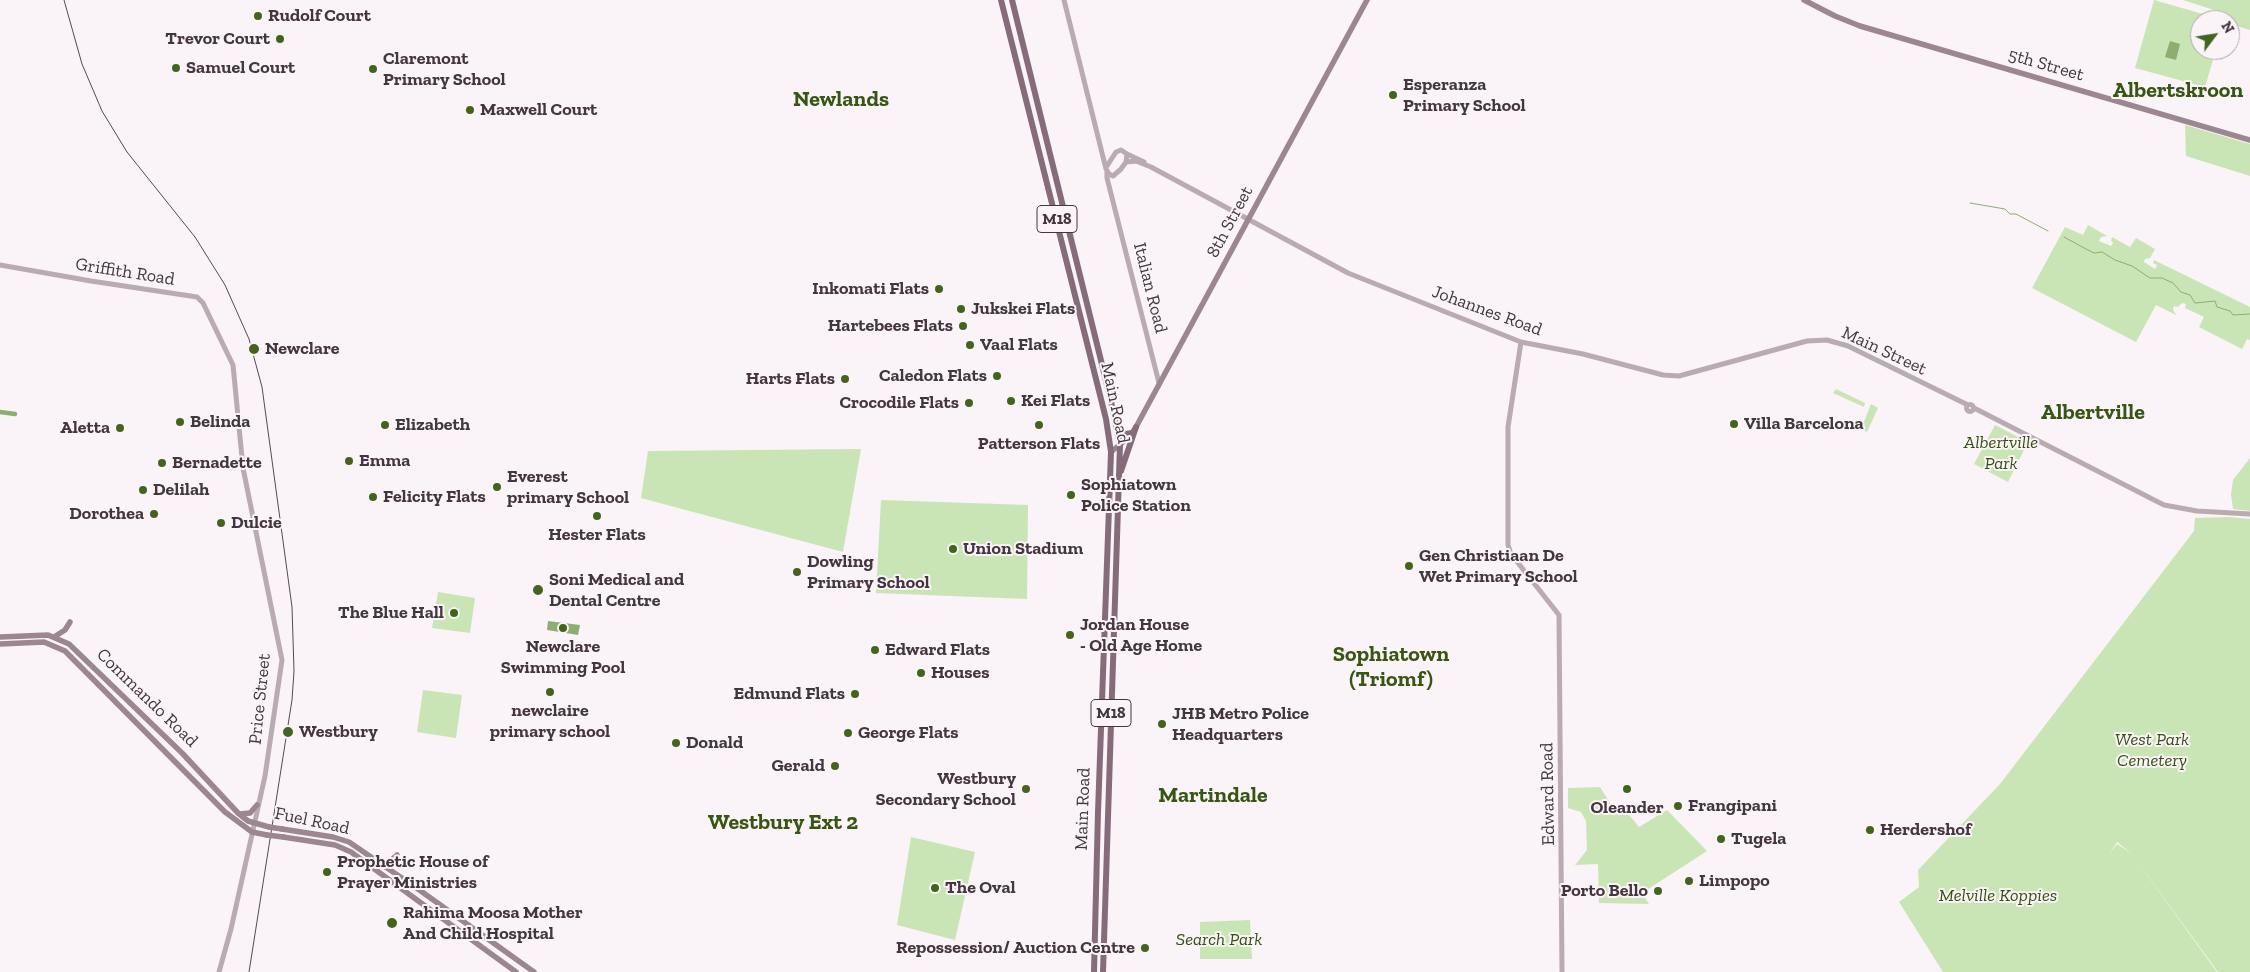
<!DOCTYPE html>
<html>
<head>
<meta charset="utf-8">
<style>
	body { margin:0 }
	#map { position:relative; width:2250px; height:972px; overflow:hidden; background:#faf3f7; font-family:"Zilla Slab",serif }
	canvas { display:block }
	.north { position:absolute; left:2190px; top:10px; width:50px; height:50px; box-sizing:border-box; background:#faf3f7; border:1px solid #b1a7ad; border-radius:50%; rotate:59deg; font-size:14px; font-weight:700; line-height:20px; text-align:center; color:#44363e }
	.north::after { content:''; display:block; margin:auto; width:18px; height:22px; background:#42641c; clip-path:polygon(50% 0,100% 100%,50% 72%,0 100%) }
</style>
</head>
<body>
<div id="map">
<canvas width="2250" height="972"></canvas>
<div class="north">N</div>
</div>
<script>
const g = document.querySelector('canvas').getContext('2d');
g.lineJoin = 'round';
function paint(path, color) { g.fillStyle = color; g.fill(path, 'evenodd'); }
const shape = rows => new Path2D(rows.map(r => 'M' + r).join(''));
function trace(path, color, width, dash) { g.strokeStyle = color; g.lineWidth = width; g.lineCap = dash ? 'butt' : 'round'; g.setLineDash(dash || []); g.stroke(path); }
function write(font, color, halo, rows, align = 'center') {
  g.font = font + ' "Zilla Slab",serif'; g.lineWidth = 4; g.setLineDash([]); g.textBaseline = 'middle'; g.strokeStyle = halo; g.fillStyle = color; for (const [text, x, y, turn = 0] of rows) {
    g.save(); g.translate(x, y); g.rotate((+turn || 0) * Math.PI / 180); g.textAlign = isNaN(turn) ? turn : align; if (halo) g.strokeText(text, 0, 0); g.fillText(text, 0, 0); g.restore();
  }
}
paint(shape([
	[2154,0,2217,18,2218,20,2200,20,2200,50,2216,50,2205,87,2135,68],
	[2183,0,2250,0,2250,30,2230,24,2230,20,2225,20,2220,12],
	[2185,125,2250,144,2250,176,2186,156],
	[2088,225,2107,236,2101,237,2099,241,2111,246,2113,243,2111,241,2112,237,2130,247,2136,238,2155,249,2150,258,2145,259,2144,262,2155,269,2157,265,2153,263,2154,260,2250,307,2250,340,2247,339,2242,349,2199,327,2204,317,2185,308,2186,304,2182,303,2178,307,2174,306,2173,309,2176,315,2156,305,2136,342,2032,288,2065,227,2083,235],
	[1836,389,1865,403,1864,407,1833,393],
	[1871,404,1878,408,1867,432,1861,429],
	[1995,425,2028,442,2008,482,1974,464],
	[861,449,843,552,641,498,648,451],
	[2250,458,2250,511,2233,509,2231,494,2233,480],
	[881,500,1028,505,1027,599,876,593],
	[2229,517,2250,519,2250,972,2218,972,2131,853,2117,842,2109,854,2117,844,2131,853,2217,972,1943,972,1899,902,1919,887,1918,870,2000,784,2194,531,2195,518],
	[438,592,475,598,470,633,432,628],
	[423,690,462,695,456,738,417,732],
	[1600,787,1612,806,1621,805,1639,827,1667,810,1707,851,1642,893,1649,904,1599,903,1598,864,1575,865,1587,850,1586,821,1581,812,1568,808,1568,788],
	[911,837,975,852,955,940,897,925],
	[1250,920,1252,959,1200,959,1200,922]
]), '#cae5b5');
paint(shape([
	[2170,41,2180,44,2176,60,2165,57],
	[548,621,580,625,578,635,547,630]
]), '#8dad71');
trace(shape([
	[1970,203,2005,209,2010,214,2016,214,2048,231],
	[2064,237,2086,249,2094,253,2102,252,2115,260,2132,266,2150,278,2162,278,2173,283,2181,292,2190,295,2195,303,2215,301,2217,307,2230,311,2233,315,2250,314]
]), '#8dad71', 1);
trace(shape([
	[0,412,15,414]
]), '#8dad71', 4.5);
trace(shape([
	[1064,0,1106,169,1109,174,1113,176,1121,169,1126,162,1127,154,1121,150,1116,152,1107,166],
	[1127,154,1144,162],
	[1126,162,1136,161,1151,167,1348,273,1521,342,1583,354,1663,375,1679,376,1807,341,1827,340,1848,346,1968,405],
	[1107,171,1107,178,1159,383],
	[0,265,91,281,197,297,203,303,233,365,243,468,282,660,265,776,231,929,219,972],
	[1521,342,1508,427,1508,545,1511,554,1559,615,1562,972],
	'1966.5 408a3.5 3.5 0 1 1 7 0a3.5 3.5 0 1 1-7 0Z',
	[1974,408,2164,505,2197,511,2250,514]
]), '#baaab2', 5);
trace(shape([
	[1804,0,1835,16,1860,26,2250,140],
	[1111,452,1129,437,1136,427,1367,0],
	[0,637,48,635,69,644,182,753,238,813,248,821,269,827],
	[54,637,65,630,70,622],
	[0,644,44,642,65,651,225,812,252,832,267,835],
	[240,814,250,813,257,805],
	[282,829,333,837,349,842,418,889,534,972],
	[283,837,335,845,351,852,516,972],
	[382,863,389,862,397,855]
]), '#9c8691', 5.5);
trace(shape([
	[1001,0,1106,419,1111,452,1098,812,1094,972],
	[1012,0,1111,401,1120,445,1103,972],
	[1117,428,1125,434,1133,433],
	[1121,471,1136,427]
]), '#866c7a', 6);
trace(shape([
	[64,0,82,64,102,111,127,152,195,237,225,285,249,339,262,387,292,607,294,671,292,700,249,972]
]), '#574951', 1);
trace(shape([
	[269,827,282,829],
	[267,835,283,837]
]), '#9c8691', 5.5);
for (const [x, y, r, color] of [
	[258,16,5,"#42641c"],
	[280,39,5,"#42641c"],
	[176,68,5,"#42641c"],
	[373,69,5,"#42641c"],
	[1393,95,5,"#42641c"],
	[470,110,5,"#42641c"],
	[939,289,5,"#42641c"],
	[961,309,5,"#42641c"],
	[963,326,5,"#42641c"],
	[970,345,5,"#42641c"],
	[254,349,6,"#42641c"],
	[997,376,5,"#42641c"],
	[845,379,5,"#42641c"],
	[1011,401,5,"#42641c"],
	[969,403,5,"#42641c"],
	[180,422,5,"#42641c"],
	[1734,424,5,"#42641c"],
	[385,425,5,"#42641c"],
	[1039,425,5,"#42641c"],
	[120,428,5,"#42641c"],
	[349,461,5,"#42641c"],
	[162,463,5,"#42641c"],
	[497,487,5,"#42641c"],
	[143,490,5,"#42641c"],
	[1071,495,5,"#42641c"],
	[373,497,5,"#42641c"],
	[154,514,5,"#42641c"],
	[597,516,5,"#42641c"],
	[221,523,5,"#42641c"],
	[953,549,5,"#42641c"],
	[1409,566,5,"#42641c"],
	[797,572,5,"#42641c"],
	[538,590,6,"#42641c"],
	[454,613,5,"#42641c"],
	[563,628,5,"#42641c"],
	[1070,635,5,"#42641c"],
	[875,650,5,"#42641c"],
	[921,673,5,"#42641c"],
	[550,692,5,"#42641c"],
	[855,694,5,"#42641c"],
	[1162,724,5,"#42641c"],
	[288,732,6,"#42641c"],
	[848,733,5,"#42641c"],
	[676,743,5,"#42641c"],
	[835,766,5,"#42641c"],
	[1026,789,5,"#42641c"],
	[1627,789,5,"#42641c"],
	[1678,806,5,"#42641c"],
	[1870,830,5,"#42641c"],
	[1721,839,5,"#42641c"],
	[327,872,5,"#42641c"],
	[1689,881,5,"#42641c"],
	[935,888,5,"#42641c"],
	[1658,891,5,"#42641c"],
	[392,923,6,"#42641c"],
	[1145,948,5,"#42641c"]
]) { const dot = new Path2D(); dot.arc(x, y, r, 0, 2 * Math.PI); g.fillStyle = color; g.fill(dot); trace(dot, '#faf3f7', 2); }
for (const [x, y, w] of [
	[1057,219,40],
	[1111,713,40]
]) { const box = new Path2D(); box.roundRect(x - w / 2, y - 13.5, w, 27, 4); g.fillStyle = '#faf3f7'; g.fill(box); trace(box, '#44363e', 1); }
write('bold 16px', '#44363e', null, [
	["M18",1057,219],
	["M18",1111,713]
]);
write('bold 18px', '#44363e', '#faf3f7', [
	["Rudolf Court",268,16],
	["Trevor Court",270,39,"right"],
	["Claremont",383,59],
	["Primary School",383,80],
	["Samuel Court",186,68],
	["Esperanza",1403,85],
	["Primary School",1403,106],
	["Maxwell Court",480,110],
	["Inkomati Flats",929,289,"right"],
	["Jukskei Flats",971,309],
	["Hartebees Flats",953,326,"right"],
	["Vaal Flats",980,345],
	["Newclare",265,349],
	["Caledon Flats",987,376,"right"],
	["Harts Flats",835,379,"right"],
	["Kei Flats",1021,401],
	["Crocodile Flats",959,403,"right"],
	["Belinda",190,422],
	["Villa Barcelona",1744,424],
	["Elizabeth",395,425],
	["Aletta",110,428,"right"],
	["Patterson Flats",1039,444,"center"],
	["Emma",359,461],
	["Bernadette",172,463],
	["Everest",507,477],
	["primary School",507,498],
	["Sophiatown",1081,485],
	["Police Station",1081,506],
	["Delilah",153,490],
	["Felicity Flats",383,497],
	["Dorothea",144,514,"right"],
	["Dulcie",231,523],
	["Hester Flats",597,535,"center"],
	["Union Stadium",963,549],
	["Gen Christiaan De",1419,556],
	["Wet Primary School",1419,577],
	["Dowling",807,562],
	["Primary School",807,583],
	["Soni Medical and",549,580],
	["Dental Centre",549,601],
	["The Blue Hall",444,613,"right"],
	["Jordan House",1080,625],
	["- Old Age Home",1080,646],
	["Newclare",563,647,"center"],
	["Swimming Pool",563,668,"center"],
	["Edward Flats",885,650],
	["Houses",931,673],
	["Edmund Flats",845,694,"right"],
	["newclaire",550,711,"center"],
	["primary school",550,732,"center"],
	["JHB Metro Police",1172,714],
	["Headquarters",1172,735],
	["Westbury",299,732],
	["George Flats",858,733],
	["Donald",686,743],
	["Gerald",825,766,"right"],
	["Westbury",1016,779,"right"],
	["Secondary School",1016,800,"right"],
	["Frangipani",1688,806],
	["Oleander",1627,808,"center"],
	["Herdershof",1880,830],
	["Tugela",1731,839],
	["Prophetic House of",337,862],
	["Prayer Ministries",337,883],
	["Limpopo",1699,881],
	["The Oval",945,888],
	["Porto Bello",1648,891,"right"],
	["Rahima Moosa Mother",403,913],
	["And Child Hospital",403,934],
	["Repossession/ Auction Centre",1135,948,"right"]
], 'left');
write('18px', '#44363e', '#faf3f7', [
	["5th Street",2046,65,16],
	["8th Street",1230,222,-62],
	["Griffith Road",125,272,9],
	["Italian Road",1150,288,76],
	["Johannes Road",1487,311,20],
	["Main Street",1884,351,25],
	["Main Road",1115,403,78],
	["Commando Road",147,698,44],
	["Price Street",260,699,-84],
	["Edward Road",1548,794,-91],
	["Main Road",1083,809,-88],
	["Fuel Road",312,821,12]
]);
write('italic 18px', '#335110', '#faf3f7', [
	["Albertville",2001,443],
	["Park",2001,464],
	["West Park",2152,740],
	["Cemetery",2152,761],
	["Melville Koppies",1998,896],
	["Search Park",1219,940]
]);
write('bold 22px', '#375613', '#faf3f7', [
	["Albertskroon",2178,91],
	["Newlands",841,100],
	["Albertville",2093,413],
	["Sophiatown",1391,655],
	["(Triomf)",1391,680],
	["Martindale",1213,796],
	["Westbury Ext 2",783,823]
]);
</script>
</body>
</html>
